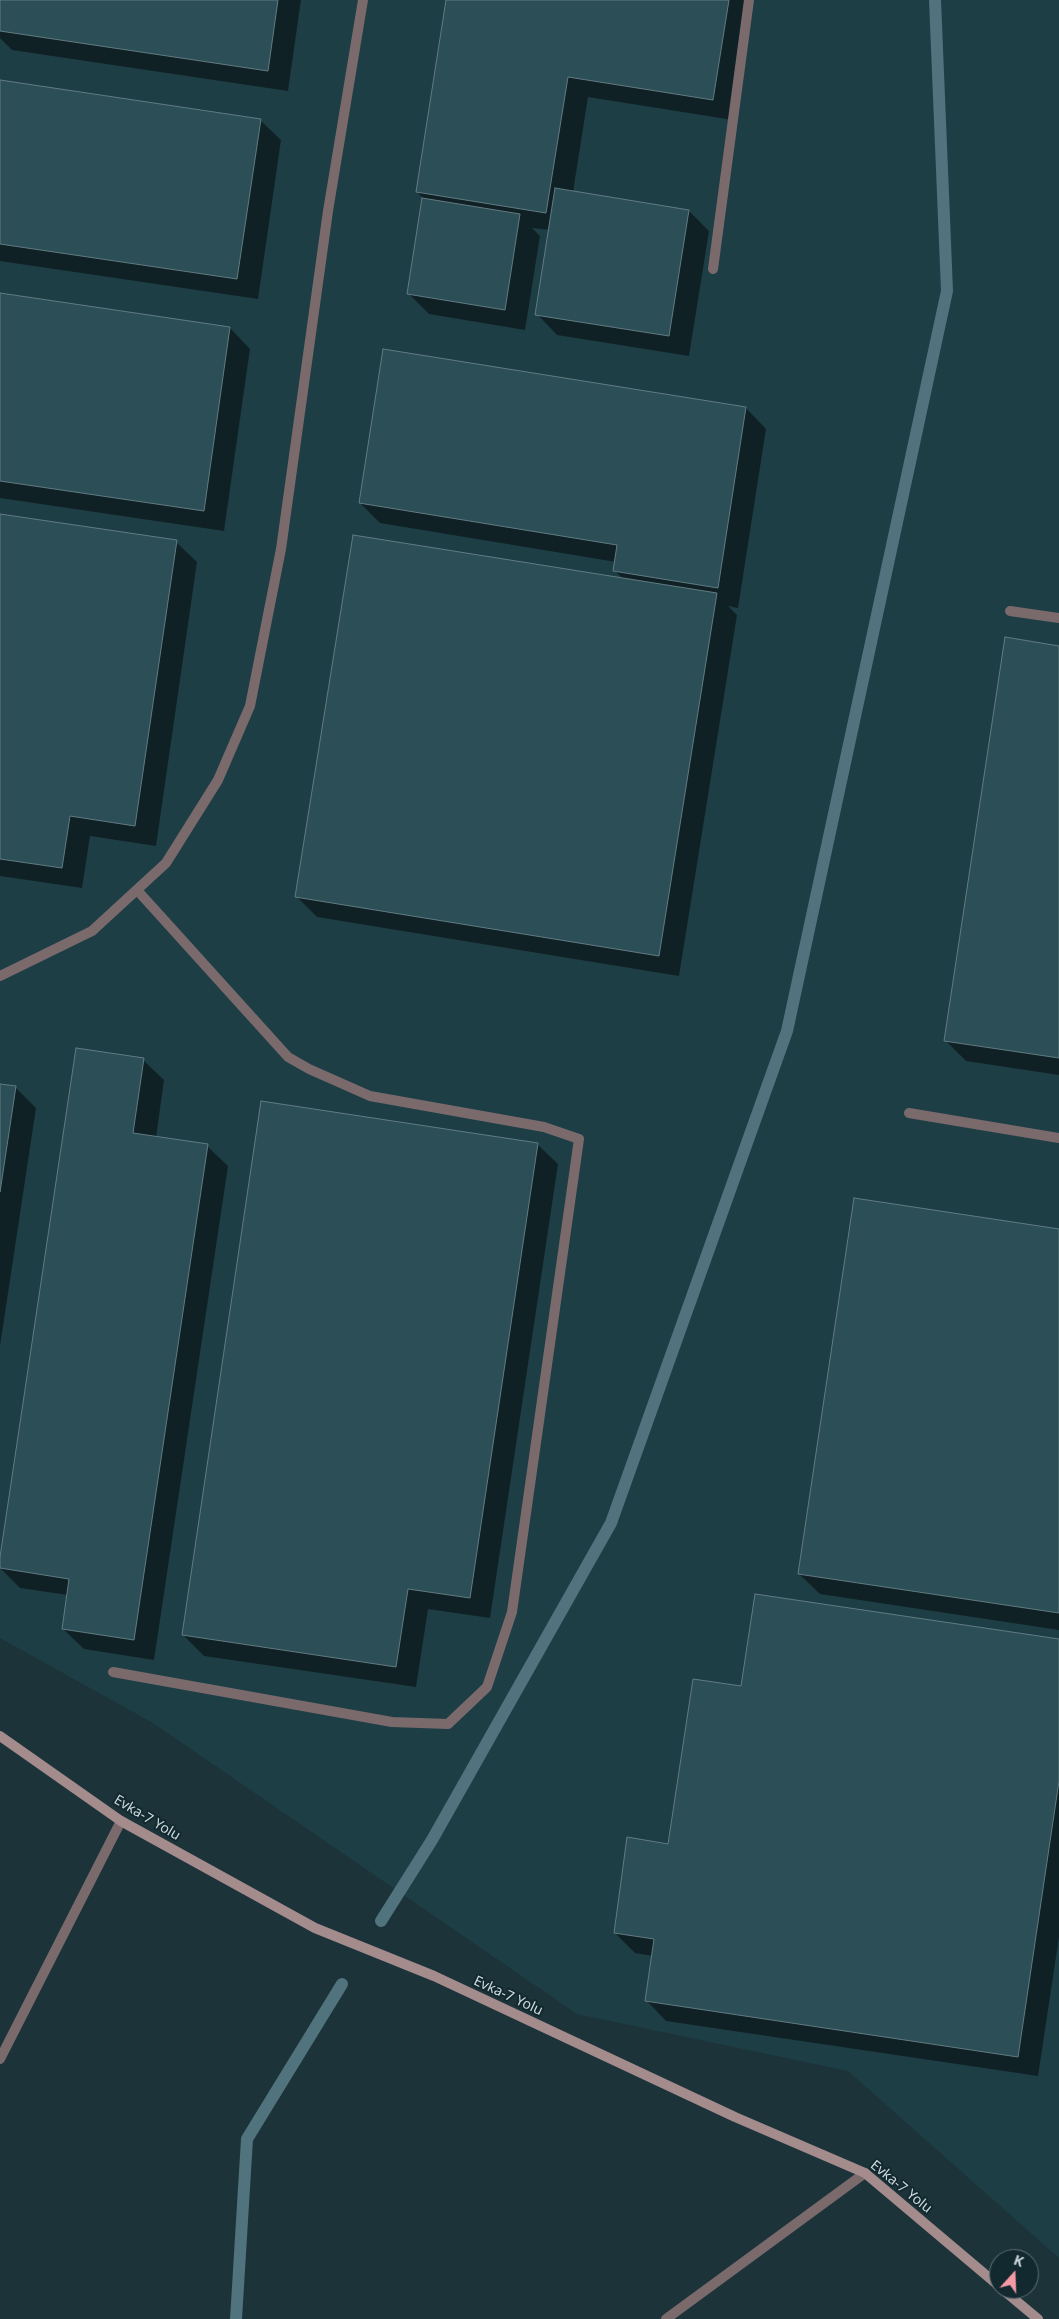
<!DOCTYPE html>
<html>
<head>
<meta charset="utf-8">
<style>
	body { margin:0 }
	#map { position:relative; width:1059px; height:2319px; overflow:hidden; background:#1c3339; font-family:"Noto Sans",sans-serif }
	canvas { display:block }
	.north { position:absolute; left:989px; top:2249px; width:50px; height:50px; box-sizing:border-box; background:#12292f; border:1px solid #5c6f75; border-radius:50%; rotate:20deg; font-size:14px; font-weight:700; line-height:20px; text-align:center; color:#ccd9dd }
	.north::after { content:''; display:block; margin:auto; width:18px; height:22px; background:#f49aa4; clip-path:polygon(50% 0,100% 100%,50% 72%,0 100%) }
</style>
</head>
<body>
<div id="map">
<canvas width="1059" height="2319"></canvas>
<div class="north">K</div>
</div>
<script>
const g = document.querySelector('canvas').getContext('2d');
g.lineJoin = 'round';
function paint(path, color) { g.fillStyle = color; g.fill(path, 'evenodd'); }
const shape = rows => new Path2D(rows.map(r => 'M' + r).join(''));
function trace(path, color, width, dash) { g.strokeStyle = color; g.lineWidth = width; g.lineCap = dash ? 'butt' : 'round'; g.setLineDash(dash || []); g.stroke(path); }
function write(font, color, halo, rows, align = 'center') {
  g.font = font + ' "Noto Sans",sans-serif'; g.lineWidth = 4; g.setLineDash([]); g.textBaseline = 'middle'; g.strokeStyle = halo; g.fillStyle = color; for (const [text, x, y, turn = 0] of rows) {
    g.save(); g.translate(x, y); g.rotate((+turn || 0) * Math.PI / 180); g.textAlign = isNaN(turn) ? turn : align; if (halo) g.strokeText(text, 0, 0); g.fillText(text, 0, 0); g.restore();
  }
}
paint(shape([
	[0,0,1059,0,1059,2258,848,2071,577,2014,153,1723,0,1638]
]), '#1e3e46');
paint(shape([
	[0,0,301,0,288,91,12,50,0,38],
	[447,0,752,0,733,120,588,97,573,192,689,211,709,231,689,356,557,335,537,314,550,230,532,228,540,236,525,330,429,314,408,293,424,199,417,192],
	[0,81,260,120,281,140,258,299,0,261],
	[0,294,230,328,250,349,224,531,0,498],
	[746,408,766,429,738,608,728,606,737,615,679,976,317,917,297,897,624,580,614,570,616,562,380,523,360,503],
	[0,516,176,542,197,562,156,846,90,836,82,888,0,876],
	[1059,647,1059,1075,966,1061,946,1041],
	[143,1060,164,1080,156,1138,207,1146,228,1166,154,1660,84,1649,63,1629,68,1595,20,1588,0,1568],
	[0,1085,15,1087,36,1108,0,1346],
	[537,1144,558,1164,490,1618,428,1609,416,1687,204,1656,183,1635],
	[1059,1230,1059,1630,820,1594,799,1574],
	[1059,1640,1059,1937,1038,2076,666,2021,646,2000,653,1956,635,1953,615,1933,669,1845,742,1688]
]), '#0007');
trace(shape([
	[381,1921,432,1840,611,1523,787,1031,947,291,935,0],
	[236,2319,247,2139,342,1984]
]), '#50737d', 12);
const building = shape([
	[0,0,278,0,268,71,0,31,0,0],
	[446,0,729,0,713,100,568,77,546,213,416,192,446,0],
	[0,80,261,119,237,279,0,244,0,80],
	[555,188,689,210,669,336,535,315,555,188],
	[422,198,520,214,505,310,407,294,422,198],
	[0,293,230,327,204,511,0,481,0,293],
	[383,349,746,407,718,588,613,571,617,545,359,503,383,349],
	[0,514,177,540,135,826,70,816,62,868,0,859,0,514],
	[353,535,717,593,659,956,295,897,353,535],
	[1005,637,1059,646,1059,1058,944,1041,1005,637],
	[76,1048,144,1058,133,1133,208,1144,134,1640,62,1629,69,1579,0,1568,0,1557,76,1048],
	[0,1084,16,1086,0,1192,0,1084],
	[261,1101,538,1143,470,1598,408,1589,396,1667,182,1635,261,1101],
	[854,1198,1059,1229,1059,1613,798,1574,854,1198],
	[755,1594,1059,1639,1059,1781,1018,2057,645,2001,654,1939,614,1933,627,1837,668,1844,693,1679,741,1686,755,1594]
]);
paint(building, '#2b4e57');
trace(building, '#627b82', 1);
trace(shape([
	[713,269,749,0],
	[1010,611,1059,618],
	[909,1113,1059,1138],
	[113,1672,392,1722,448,1724,487,1687,512,1612,579,1139,544,1127,370,1096,309,1069,288,1057,137,890]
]), '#7a6a6c', 10);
trace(shape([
	[0,976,92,931,166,863,218,780,250,706,281,549,328,211,363,0],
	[0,2059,121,1821],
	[666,2319,865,2173]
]), '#7a6a6c', 10);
trace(shape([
	[0,1736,121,1821,315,1928,434,1976,735,2117,865,2173,999,2286],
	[1002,2289,1038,2319]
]), '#a48c8d', 10);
write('14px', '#ccd9dd', '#12292f', [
	["Evka-7 Yolu",147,1818,31],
	["Evka-7 Yolu",508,1996,25],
	["Evka-7 Yolu",901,2187,39]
]);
</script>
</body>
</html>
